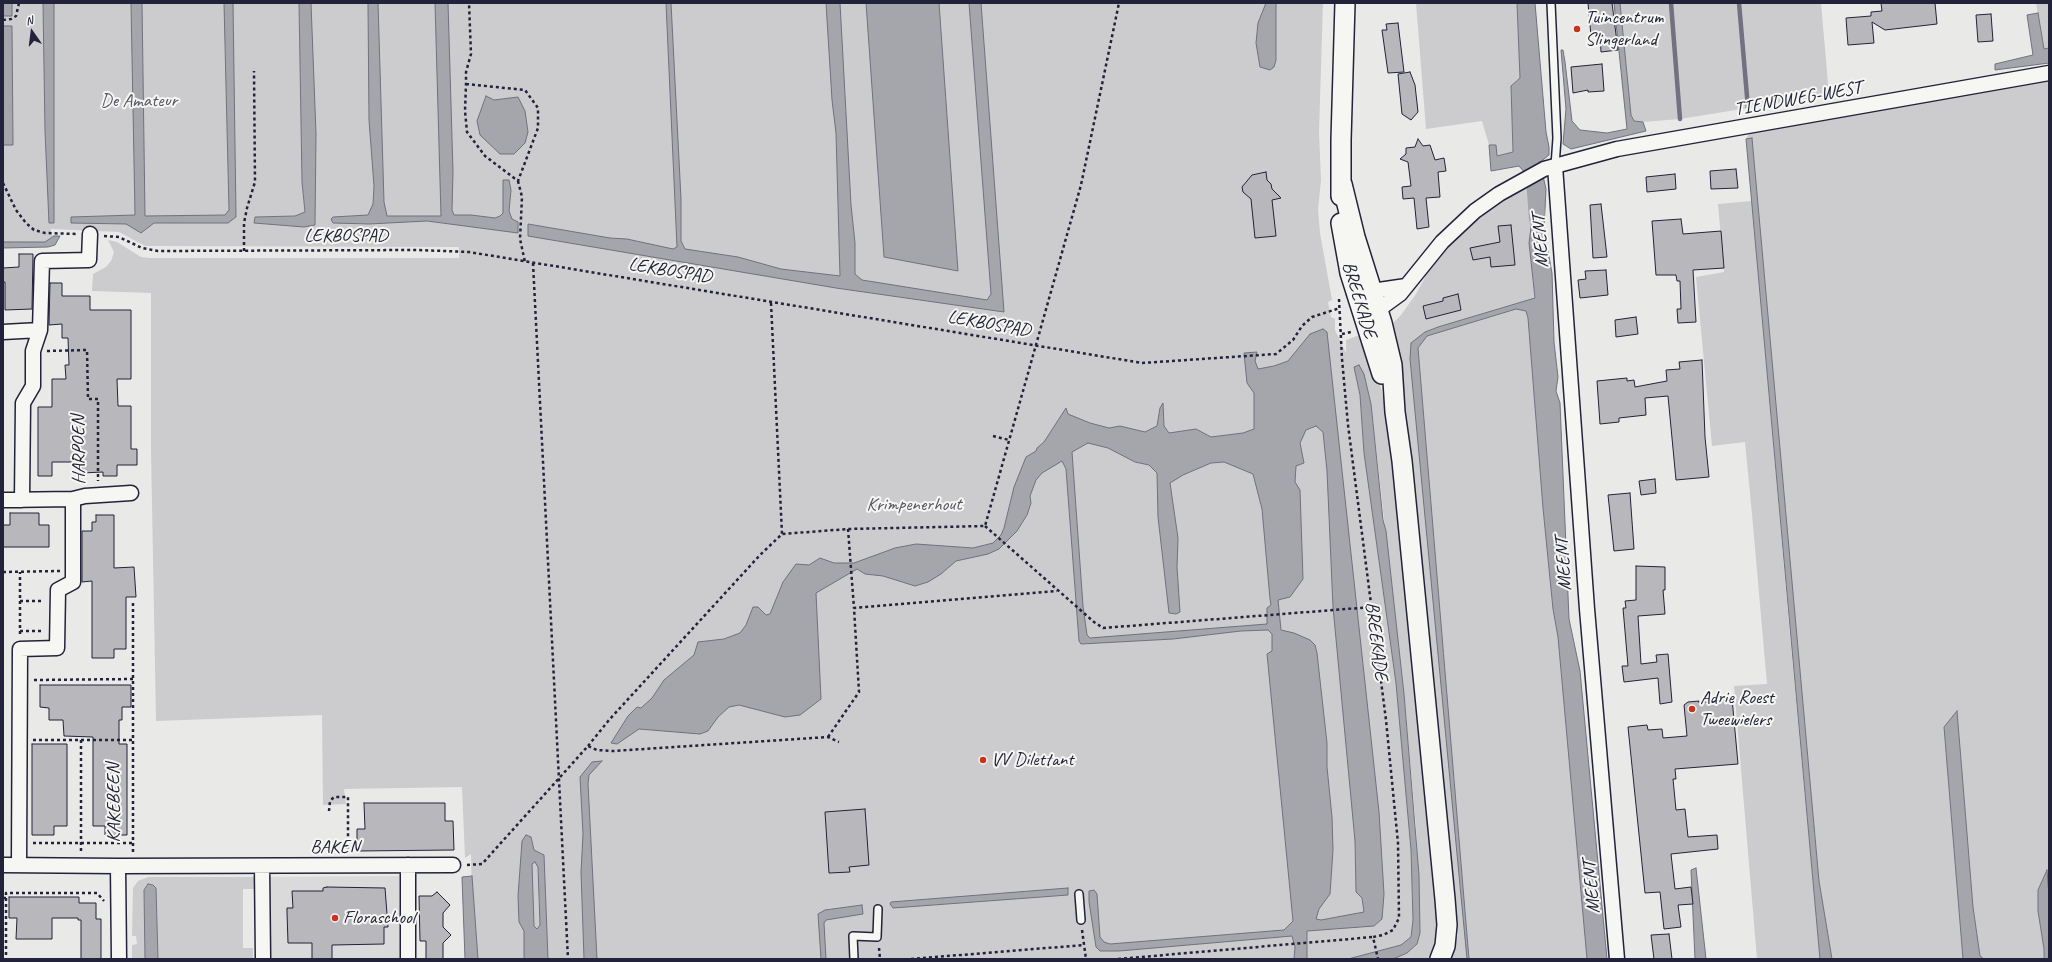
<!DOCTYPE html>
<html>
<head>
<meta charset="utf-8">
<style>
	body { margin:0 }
	#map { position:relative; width:2052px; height:962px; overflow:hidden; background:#e9e9e7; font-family:Caveat,sans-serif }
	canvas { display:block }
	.frame { position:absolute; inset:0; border:4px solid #22223b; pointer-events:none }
	.north { position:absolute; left:12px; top:12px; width:40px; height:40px; -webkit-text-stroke:3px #f6f6f2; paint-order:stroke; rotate:346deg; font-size:11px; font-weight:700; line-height:16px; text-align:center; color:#22223b }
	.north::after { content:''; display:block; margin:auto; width:14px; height:18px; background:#22223b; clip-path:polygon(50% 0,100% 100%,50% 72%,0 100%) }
</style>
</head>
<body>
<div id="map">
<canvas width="2052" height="962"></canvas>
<div class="frame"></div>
<div class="north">N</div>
</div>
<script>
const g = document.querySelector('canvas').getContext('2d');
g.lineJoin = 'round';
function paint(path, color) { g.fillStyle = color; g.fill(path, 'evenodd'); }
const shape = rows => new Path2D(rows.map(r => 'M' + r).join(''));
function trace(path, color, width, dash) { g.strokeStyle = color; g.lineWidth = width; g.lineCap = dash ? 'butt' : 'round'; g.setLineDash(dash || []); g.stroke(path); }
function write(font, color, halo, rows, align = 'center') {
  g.font = font + ' Caveat,sans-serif'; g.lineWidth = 4; g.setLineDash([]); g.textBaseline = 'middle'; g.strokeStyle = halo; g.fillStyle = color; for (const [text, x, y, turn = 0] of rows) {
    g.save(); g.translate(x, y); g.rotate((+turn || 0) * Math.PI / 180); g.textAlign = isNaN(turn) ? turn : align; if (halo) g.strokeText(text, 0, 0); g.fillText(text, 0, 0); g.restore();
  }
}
paint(shape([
	[399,876,400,959,271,959,270,877]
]), '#dadada');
paint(shape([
	[3,3,299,3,302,182,305,213,295,216,255,217,254,223,309,226,304,3,1323,3,1319,132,1321,180,1318,210,1320,233,1332,300,1328,302,1331,317,1335,319,1335,330,1346,353,1346,340,1363,334,1381,388,1388,420,1438,908,1438,932,1433,950,1428,959,1393,959,1407,953,1417,944,1420,933,1416,826,1404,694,1371,404,1364,374,1354,367,1360,395,1364,453,1396,683,1411,850,1413,920,1411,937,1403,944,1400,950,1376,959,473,959,471,854,465,858,462,787,344,789,346,804,323,805,322,715,156,721,151,450,151,293,92,291,93,274,106,267,111,261,114,252,108,240,117,242,141,257,150,258,459,258,459,247,151,246,145,246,119,232,51,229,51,235,54,236,51,238,51,242,3,243],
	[1416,3,1517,3,1520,78,1511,86,1513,152,1496,156,1496,145,1489,145,1482,121,1426,129],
	[1620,3,1821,3,1829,95,1680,119,1643,122,1634,121,1631,115],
	[2036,3,2049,3,2049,48,2044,49],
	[2049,80,2049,897,2046,871,2038,890,2038,911,2044,949,2043,959,1984,959,1980,956,1973,907,1957,712,1944,727,1963,959,1832,959,1819,881,1752,139,1746,139,1750,132],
	[1519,189,1536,189,1529,243,1535,298,1438,327,1429,330,1411,344,1467,959,1452,959,1458,935,1413,504,1390,326,1401,315,1416,294,1428,272,1457,236,1491,208],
	[1752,201,1789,625,1820,959,1757,959,1734,686,1767,684,1752,514,1745,442,1712,446,1696,277,1724,272,1718,204],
	[1516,309,1526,311,1528,318,1543,508,1553,609,1558,637,1587,959,1469,959,1418,348,1427,336],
	[148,877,255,877,256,889,243,889,243,948,253,948,253,958,158,959,156,888,152,884,148,884,144,890,145,959,132,959,132,945,137,944,136,936,132,936,133,888,138,881]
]), '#ccccce');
const water = shape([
	[3,3,12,3,12,16,3,16,3,3],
	[43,3,54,3,54,223,49,223,45,131,43,3],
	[131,3,142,3,145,216,225,215,229,210,224,3,233,3,236,217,228,223,154,223,141,233,126,224,71,223,71,217,135,215,131,3],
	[299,3,311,3,316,134,315,225,304,227,254,223,255,217,295,216,305,212,302,182,299,3],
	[368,3,378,3,384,202,387,216,441,216,435,3,448,3,453,172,452,210,454,215,471,215,495,218,500,216,503,213,503,180,509,180,511,190,509,211,512,219,518,222,518,233,427,221,369,224,333,223,331,219,333,217,368,215,373,204,374,186,369,120,368,3],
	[666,3,671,3,681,199,681,241,685,249,738,257,781,269,840,276,836,133,832,100,826,3,840,3,851,205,855,243,855,274,862,280,987,300,991,294,969,3,981,3,1004,312,836,288,528,236,528,224,610,238,627,239,673,249,677,247,666,3],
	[866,3,939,3,958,271,884,257,866,3],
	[1266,3,1276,3,1276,60,1274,67,1270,70,1260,67,1256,43,1258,23,1266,3],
	[1517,3,1535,3,1546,132,1549,147,1549,155,1539,163,1539,168,1526,174,1519,166,1491,171,1489,145,1496,145,1497,156,1513,152,1511,86,1520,78,1517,3],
	[1614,3,1620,3,1631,115,1634,121,1643,122,1646,131,1571,149,1563,144,1566,109,1561,50,1563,50,1565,62,1572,121,1580,130,1607,133,1627,129,1614,3],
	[2038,13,2044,49,2049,48,2049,63,1995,70,1995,64,2033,55,2027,15,2038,13],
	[3,26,12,26,13,145,3,145,3,26],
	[486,96,494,100,518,97,525,111,528,132,525,143,514,154,500,154,480,135,477,121,486,96],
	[1752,138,1819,881,1832,959,1820,959,1746,139,1752,138],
	[1543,176,1546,189,1544,229,1552,273,1554,342,1558,377,1556,391,1560,403,1569,619,1580,671,1607,959,1587,959,1558,637,1553,609,1543,508,1528,318,1526,311,1516,309,1427,336,1418,348,1469,959,1467,959,1410,359,1411,343,1425,332,1438,327,1535,298,1529,243,1536,189,1530,183,1543,176],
	[54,236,60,236,55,245,48,247,3,248,3,242,45,242,54,236],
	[1323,329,1327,332,1379,812,1384,894,1382,919,1374,926,1307,931,1307,959,1294,959,1295,947,1292,936,1119,951,1100,951,1096,947,1089,902,1089,891,1094,890,1097,894,1100,937,1104,942,1110,944,1284,930,1293,921,1267,654,1272,651,1272,634,1268,630,1241,631,1173,639,1081,644,1079,641,1066,469,1062,461,1042,473,1036,480,1030,496,1031,503,1027,515,1017,531,999,549,988,554,956,561,941,574,928,582,915,586,883,576,865,574,857,569,816,593,821,699,800,715,785,717,739,705,729,707,718,717,708,731,700,734,639,729,617,744,611,743,628,716,637,707,641,708,652,698,664,680,694,655,698,642,724,639,740,633,746,625,753,607,758,607,766,615,770,614,783,582,796,564,809,565,820,558,834,563,854,563,895,548,916,544,973,548,993,543,1001,535,1004,528,1014,487,1026,457,1036,451,1037,448,1044,442,1066,408,1068,414,1090,423,1109,428,1120,426,1145,432,1157,426,1160,408,1163,403,1164,426,1169,433,1196,429,1211,437,1243,433,1254,429,1254,393,1247,383,1244,353,1257,352,1255,361,1258,369,1274,366,1288,361,1310,334,1323,329],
	[1316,426,1323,432,1327,471,1333,607,1355,841,1356,892,1362,898,1364,912,1321,920,1316,919,1319,909,1330,894,1333,850,1332,817,1327,767,1327,743,1317,653,1315,645,1310,640,1294,633,1281,630,1278,600,1290,597,1303,579,1300,490,1295,482,1296,466,1304,463,1300,443,1306,430,1316,426],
	[1088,443,1108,448,1135,462,1149,465,1157,473,1158,517,1169,613,1176,614,1180,612,1177,567,1178,538,1170,483,1183,475,1211,463,1224,462,1253,474,1262,509,1270,599,1271,605,1267,608,1267,624,1090,638,1087,635,1083,606,1072,452,1088,443],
	[1359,365,1364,374,1371,404,1383,520,1386,531,1404,694,1419,875,1420,933,1417,944,1407,953,1393,959,1348,959,1401,945,1411,937,1413,920,1411,850,1396,683,1364,453,1360,395,1354,367,1359,365],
	[1957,711,1973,907,1980,956,1984,959,1963,959,1944,727,1957,711],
	[602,761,589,775,588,784,597,959,584,959,581,872,583,834,580,777,592,762,602,761],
	[526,835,531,837,534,850,544,855,548,959,524,959,524,931,519,922,518,896,522,841,526,835],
	[535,862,538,867,540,925,537,929,534,926,532,864,535,862],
	[1696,868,1706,959,1695,959,1691,870,1696,868],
	[2047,870,2049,897,2049,959,2044,959,2044,949,2038,911,2038,890,2047,870],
	[472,876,478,959,465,959,462,877,472,876],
	[148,884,153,885,156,888,158,959,145,959,144,890,148,884],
	[1068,888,1068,895,893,908,890,904,891,902,1068,888],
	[862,905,863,914,826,920,824,923,826,959,821,959,818,914,825,910,862,905]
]);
paint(water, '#a5a5ac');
trace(water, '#71717f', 1);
trace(shape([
	[1671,3,1680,119],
	[1739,3,1748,108]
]), '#71717f', 4.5);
trace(shape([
	[1533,166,1537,219]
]), '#a5a5ac', 16);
const building = shape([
	[1588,3,1612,3,1618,50,1601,52,1600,35,1591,36,1588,3],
	[1881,3,1935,3,1937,24,1885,30,1872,22,1874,43,1848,45,1846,18,1871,16,1871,12,1882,11,1881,3],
	[1991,14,1993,41,1978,42,1976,15,1991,14],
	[1398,23,1404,72,1388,73,1382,30,1387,30,1386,24,1398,23],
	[1602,64,1604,91,1588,92,1588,90,1573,93,1571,67,1602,64],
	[1410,72,1415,85,1418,112,1411,120,1402,114,1398,74,1410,72],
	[1418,139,1423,146,1430,145,1435,160,1444,158,1446,171,1438,172,1440,197,1426,198,1429,227,1417,229,1414,198,1403,199,1402,187,1411,186,1408,162,1400,159,1406,154,1406,148,1415,147,1418,139],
	[1736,169,1738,188,1711,189,1710,171,1736,169],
	[1266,172,1267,180,1271,184,1272,189,1281,198,1272,200,1276,236,1255,238,1251,199,1243,192,1242,187,1252,175,1266,172],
	[1675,174,1676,189,1647,192,1646,177,1675,174],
	[1601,204,1607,257,1593,258,1590,205,1601,204],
	[1681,219,1683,234,1721,231,1724,268,1693,270,1696,322,1678,323,1677,309,1681,309,1680,281,1677,281,1676,275,1656,275,1652,221,1681,219],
	[1511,225,1515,265,1491,267,1490,257,1473,260,1470,248,1500,242,1498,226,1511,225],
	[19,254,33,254,32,309,5,310,5,282,3,282,3,268,19,267,19,254],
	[1606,270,1608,295,1580,298,1578,280,1586,279,1585,271,1606,270],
	[50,283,62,283,62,296,90,296,90,310,131,310,131,379,117,379,118,406,131,406,131,449,137,449,137,465,117,465,117,476,103,476,103,472,82,473,82,462,52,462,52,476,38,476,38,407,52,407,52,379,66,379,65,365,69,365,68,338,62,338,62,324,49,325,50,283],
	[1458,294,1461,310,1426,319,1423,306,1443,301,1443,298,1458,294],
	[1636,317,1638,334,1616,337,1615,320,1636,317],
	[1702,360,1705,437,1709,477,1676,480,1668,396,1645,398,1646,415,1619,418,1619,422,1600,424,1597,381,1627,378,1627,381,1634,380,1635,387,1667,381,1666,370,1680,369,1679,362,1702,360],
	[1655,479,1656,493,1641,495,1639,481,1655,479],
	[1630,493,1634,549,1614,551,1608,495,1630,493],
	[10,513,39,513,39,525,49,525,49,547,3,547,3,525,10,525,10,513],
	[96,515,114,515,114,568,134,567,136,597,126,597,126,649,114,649,114,658,92,658,92,581,82,582,82,531,92,531,92,522,96,522,96,515],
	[1636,566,1665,567,1665,590,1663,590,1665,614,1638,616,1641,664,1657,662,1656,655,1668,654,1672,702,1660,704,1658,678,1624,682,1622,666,1628,666,1623,608,1626,608,1625,601,1636,600,1636,566],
	[40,685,131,685,131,707,122,707,122,720,119,720,119,744,127,744,127,835,105,835,105,826,93,826,93,737,64,736,63,720,49,720,49,708,40,707,40,685],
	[1732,698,1738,764,1675,769,1676,779,1673,779,1676,810,1685,809,1688,837,1717,835,1718,849,1671,854,1675,889,1691,887,1693,904,1678,905,1681,927,1664,929,1660,892,1645,893,1628,727,1647,725,1648,730,1662,729,1663,738,1687,736,1684,705,1688,702,1699,701,1699,703,1732,698],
	[32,744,67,744,67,826,54,826,54,835,32,835,32,744],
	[364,803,445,803,445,821,453,821,454,850,357,851,357,829,365,829,364,803],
	[865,809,869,865,849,867,850,872,829,873,825,812,865,809],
	[327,887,385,888,388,927,384,927,384,944,332,945,332,959,312,959,312,943,288,943,287,912,287,908,293,908,292,891,323,891,323,888,327,887],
	[437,892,450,905,443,913,443,927,451,935,443,943,443,959,426,959,426,941,420,941,419,896,432,896,437,892],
	[9,897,79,897,79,903,96,903,96,919,101,919,101,959,81,959,81,920,78,920,78,918,52,918,52,939,16,939,17,918,9,918,9,897],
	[1669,934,1672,959,1654,959,1651,935,1669,934]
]);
paint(building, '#b8b8bc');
trace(building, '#22223b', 1);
const service = shape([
	[1551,3,1557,138,1555,166],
	[1079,894,1081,920],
	[854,959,853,936,877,937,878,909]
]);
const minor = shape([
	[1555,166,1587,609,1617,959],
	[1364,296,1372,291,1406,286],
	[1368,309,1378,310,1400,294,1442,242,1475,211,1499,194,1544,169,1617,149,2049,73],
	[3,332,40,330],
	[3,500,73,499,85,496,131,493],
	[22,500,23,403,33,386,33,351,40,330,42,261,89,260,90,234],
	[3,865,118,866,119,959],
	[19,865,20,649,57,648,58,590,73,582,73,499],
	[408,865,408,959],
	[118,866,453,865],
	[262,866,263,959]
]);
const secondary = shape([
	[1342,184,1355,237,1382,323,1392,365,1395,412,1402,461,1445,899,1447,925,1445,946,1440,959],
	[1341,196,1341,140,1345,3],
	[1341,223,1350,273,1382,374]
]);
trace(service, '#22223b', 10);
trace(minor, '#22223b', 17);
trace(secondary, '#22223b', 22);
trace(shape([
	[3,20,11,19,16,16,19,3],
	[466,84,525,90,538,108,538,128,518,181,485,156,467,132,465,111,466,84,466,72,471,54,469,3],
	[518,181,522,197,520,239,525,262],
	[3,183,16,210,26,223,34,230,45,233,77,234],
	[104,236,119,237,142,248,158,251,418,250,469,252,1142,363,1276,354,1293,340,1302,326,1312,317,1340,308],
	[244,251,244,223,247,208,255,182,254,71],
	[533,263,568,959],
	[1339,299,1342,359,1348,425,1386,720,1398,843,1399,918,1393,930,1383,935,1373,937,1378,959],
	[771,303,782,534],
	[1342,334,1351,332],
	[47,351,87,350,88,399,98,399,98,481],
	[993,436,1009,440],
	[985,526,1094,622,1103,628,1372,607],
	[848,529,854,608],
	[3,572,60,571],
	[20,601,43,601],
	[20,631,43,631],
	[20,634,20,572],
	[34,680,134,679],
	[828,737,859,692,854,608,1057,591],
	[33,740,133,740],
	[81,740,81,851],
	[588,746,609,720,760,555,782,534,848,529,985,526,1081,185,1119,3],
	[329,811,330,801,334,797,348,797,348,851],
	[33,843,133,843],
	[133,852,133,602],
	[467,865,482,864,588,746,597,750,613,751,828,737,839,742],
	[3,898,6,898,6,893,97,893,104,901],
	[6,898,6,959],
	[1082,930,1086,959],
	[879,948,880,959],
	[911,959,1084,945],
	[1118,959,1373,937]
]), '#22223b', 2.5, [3, 3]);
trace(service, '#f6f6f2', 7);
trace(minor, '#f6f6f2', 14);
trace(secondary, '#f6f6f2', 19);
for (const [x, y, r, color] of [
	[1577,29,4,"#c8321e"],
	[1692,709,4,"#c8321e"],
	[983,760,4,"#c8321e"],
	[335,918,4,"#c8321e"]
]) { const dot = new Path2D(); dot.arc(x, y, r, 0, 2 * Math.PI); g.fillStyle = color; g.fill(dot); trace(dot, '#f6f6f2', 1.5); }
write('19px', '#22223b', '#f6f6f2', [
	["Tuincentrum",1585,18],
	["Slingerland",1585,40],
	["Adrie Roest",1700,698],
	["Tweewielers",1700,720],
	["VV Dilettant",991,760],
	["Floraschool",343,918]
], 'left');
write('19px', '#22223b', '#f6f6f2', [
	["TIENDWEG-WEST",1798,99,-10],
	["LEKBOSPAD",346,236],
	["MEENT",1541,241,-94],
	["LEKBOSPAD",670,271,9],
	["BREEKADE",1359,300,73],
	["LEKBOSPAD",989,324,10],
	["HARPOEN",79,450,-90],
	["MEENT",1564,564,-94],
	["BREEKADE",1376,641,83],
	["KAKEBEEN",114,803,-90],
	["BAKEN",335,847],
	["MEENT",1592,887,-95]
]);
write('19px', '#555567', '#f6f6f2', [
	["De Amateur",139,101],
	["Krimpenerhout",914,505]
]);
</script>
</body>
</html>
